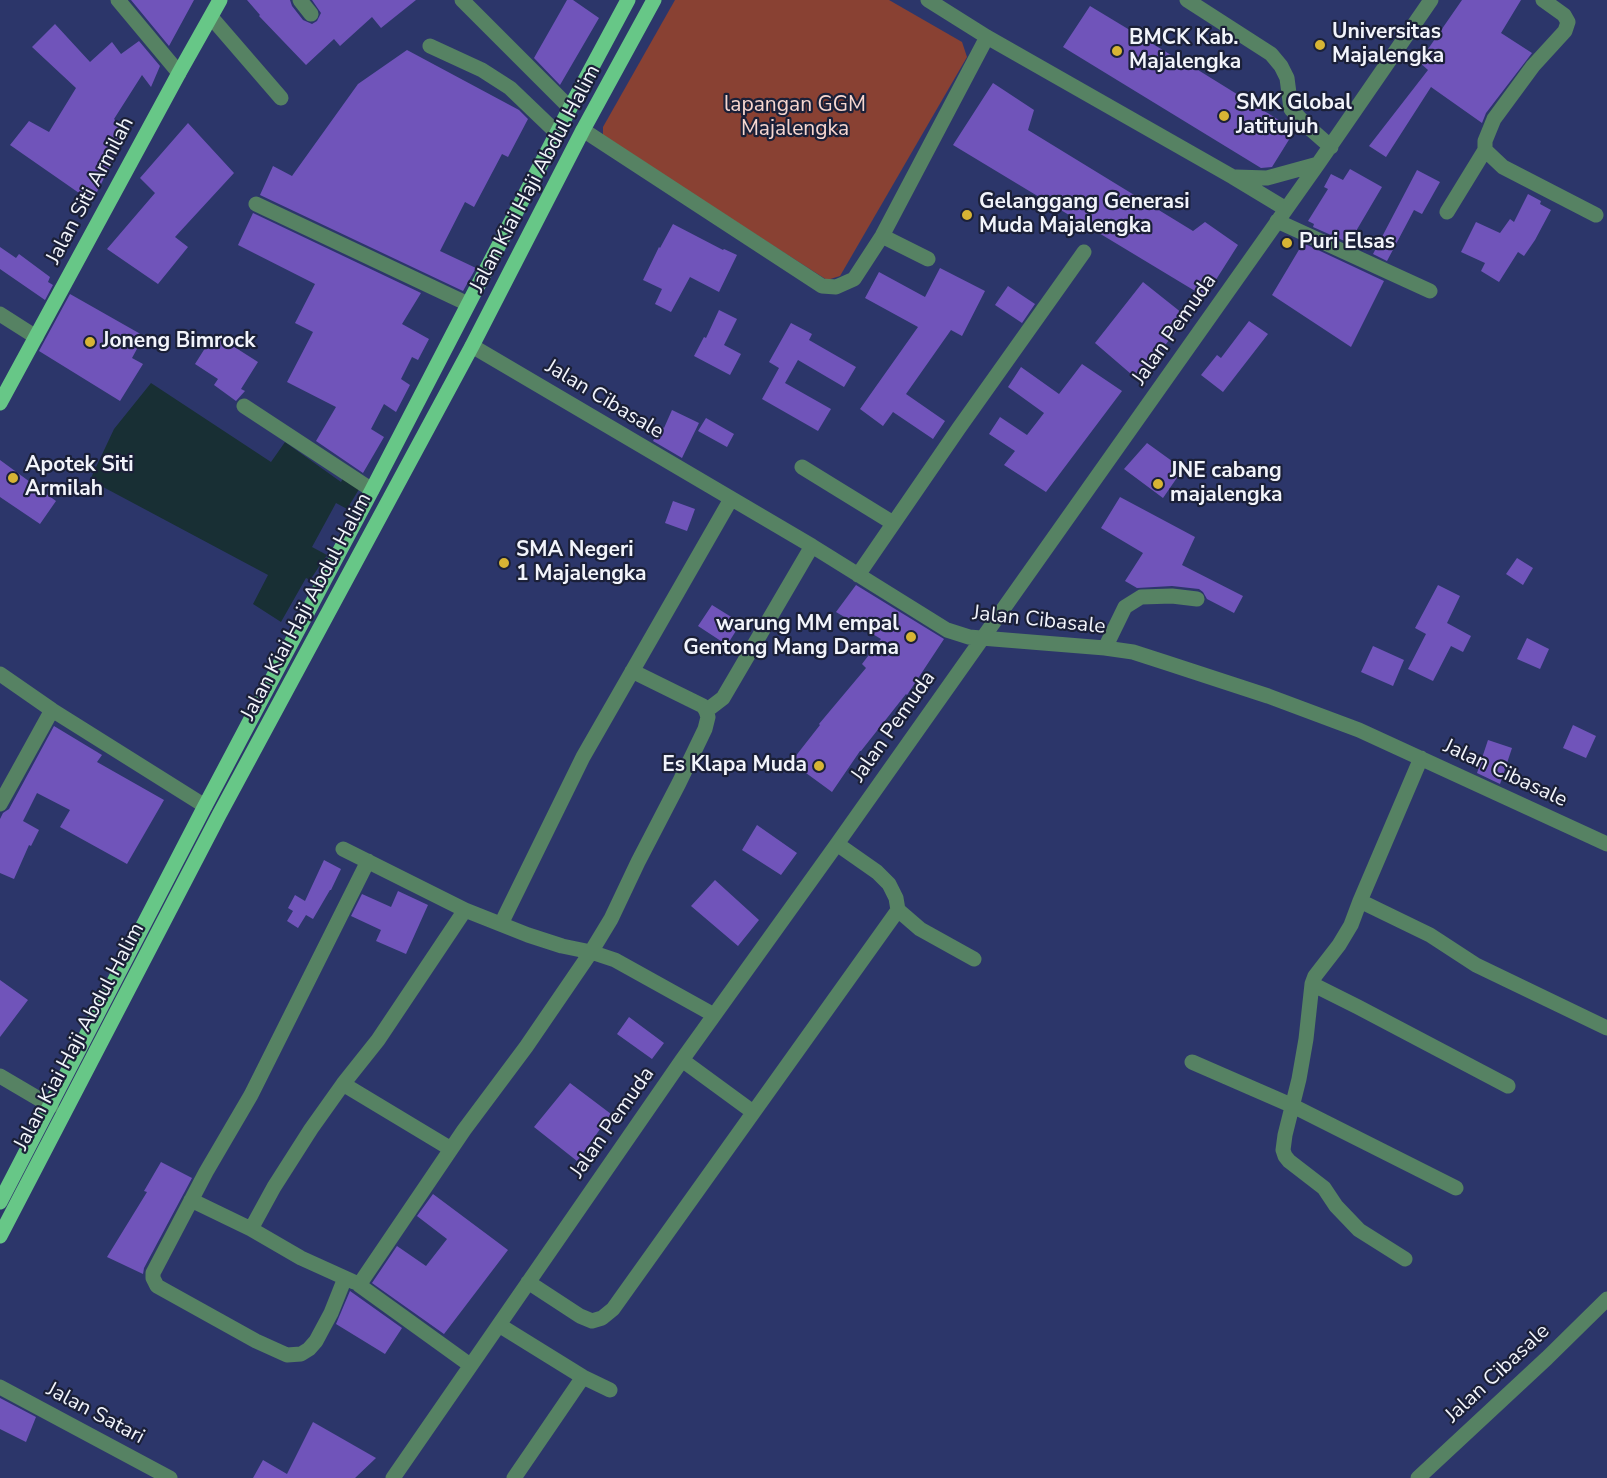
<!DOCTYPE html>
<html>
<head>
<meta charset="utf-8">
<style>
	body { margin:0 }
	canvas { display:block; background:#2c366a }
</style>
</head>
<body>
<canvas width="1607" height="1478"></canvas>
<script>
const g = document.querySelector('canvas').getContext('2d');
g.lineJoin = 'round';
function paint(path, color) { g.fillStyle = color; g.fill(path, 'evenodd'); }
const shape = rows => new Path2D(rows.map(r => 'M' + r).join(''));
function trace(path, color, width, dash) { g.strokeStyle = color; g.lineWidth = width; g.lineCap = dash ? 'butt' : 'round'; g.setLineDash(dash || []); g.stroke(path); }
function write(font, color, halo, rows, align = 'center') {
  g.font = font + ' "Nunito Sans",sans-serif'; g.lineWidth = 4.5; g.setLineDash([]); g.textBaseline = 'middle'; g.strokeStyle = halo; g.fillStyle = color; for (const [text, x, y, turn = 0] of rows) {
    g.save(); g.translate(x, y); g.rotate((+turn || 0) * Math.PI / 180); g.textAlign = isNaN(turn) ? turn : align; if (halo) g.strokeText(text, 0, 0); g.fillText(text, 0, 0); g.restore();
  }
}
paint(shape([
	[675,0,889,0,962,42,967,57,840,276,827,280,603,137,603,127]
]), '#894133');
paint(shape([
	[151,383,271,462,285,442,341,482,344,476,361,486,347,509,336,503,312,547,327,555,310,580,306,578,281,622,253,604,268,575,90,480,114,429]
]), '#182f34');
paint(shape([
	[131,0,194,0,169,46],
	[247,0,290,0,292,6,303,20,312,24,317,21,321,13,312,0,416,0,381,28,372,17,340,46,334,39,306,65,259,16,260,15],
	[567,0,573,0,599,18,560,85,534,58],
	[1462,0,1521,0,1501,33,1532,53,1486,113,1482,123,1431,87,1386,157,1369,146,1428,70,1419,62],
	[1090,6,1176,58,1177,57,1295,130,1272,167,1261,168,1063,47],
	[55,24,90,62,112,42,121,54,139,41,160,66,151,87,142,75,114,119,127,132,111,152,115,156,92,202,10,145,29,121,49,132,76,88,32,47],
	[407,50,519,110,528,119,508,157,502,154,474,207,465,202,440,251,476,268,463,291,260,195,273,166,292,176,358,84],
	[993,83,1034,110,1028,130,1193,231,1205,222,1238,245,1205,297,953,145],
	[188,123,234,173,175,237,188,247,158,284,107,249,155,193,140,178],
	[1350,169,1382,187,1349,243,1313,227,1314,224,1308,221,1328,189,1324,187,1331,174,1343,180],
	[1417,170,1440,182,1422,214,1414,210,1387,261,1373,254],
	[1528,194,1541,201,1540,204,1551,210,1535,240,1524,256,1518,252,1499,282,1481,271,1485,263,1461,252,1476,222,1500,233,1510,219,1514,222],
	[253,213,421,293,402,324,429,339,418,360,412,357,401,379,410,385,396,412,384,404,371,429,384,437,363,473,316,441,336,407,287,382,313,332,295,323,315,284,238,245],
	[673,224,723,250,724,249,737,255,719,292,690,277,671,312,655,304,662,289,643,280,659,247,660,248],
	[1303,243,1384,281,1351,347,1272,295],
	[0,247,16,258,19,254,50,277,48,282,53,285,45,300,0,269],
	[940,268,985,291,962,336,951,330,906,394,945,421,933,439,893,412,883,426,860,409,918,327,865,298,879,272,925,297],
	[1143,282,1187,317,1138,380,1095,343],
	[1008,286,1035,304,1022,323,995,305],
	[70,294,144,336,132,358,143,364,120,401,39,351],
	[719,310,737,319,724,345,741,354,730,375,694,356,704,337,706,338],
	[1249,321,1268,334,1223,392,1201,375,1217,355,1221,358],
	[791,323,812,334,809,340,856,367,844,387,798,360,785,383,831,409,818,431,762,399,779,368,769,362],
	[214,334,258,362,241,389,245,391,236,401,214,385,218,379,195,364],
	[1082,364,1122,391,1046,492,1004,465,1015,451,989,434,1000,417,1027,435,1044,413,1008,387,1021,367,1059,394],
	[672,410,699,423,682,458,653,441,661,426,664,428],
	[706,418,734,434,727,447,698,431],
	[1147,443,1183,469,1163,498,1124,469],
	[0,460,56,501,40,524,0,497],
	[1120,497,1195,537,1182,565,1243,596,1234,613,1207,599,1203,592,1199,589,1172,586,1137,588,1125,581,1143,553,1101,528],
	[673,501,695,509,687,531,665,523],
	[1517,558,1533,568,1523,585,1506,574],
	[856,585,944,639,907,695,906,694,861,751,860,751,832,792,791,762,820,725,819,724,866,668,862,664,881,639,836,612],
	[1438,585,1460,596,1447,623,1471,636,1463,652,1451,646,1433,681,1408,669,1426,634,1415,628],
	[712,605,741,623,727,645,698,626],
	[1527,638,1549,649,1540,669,1517,659],
	[1373,646,1404,660,1393,686,1361,672],
	[1573,725,1596,736,1586,758,1563,748],
	[54,726,102,755,97,762,164,800,127,864,60,827,70,810,37,793,23,821,39,830,31,846,29,845,14,879,0,873,0,819,3,813,9,809],
	[1488,740,1512,748,1500,784,1477,773],
	[757,825,797,853,781,875,742,850],
	[324,860,341,869,331,890,330,890,313,919,306,915,298,928,287,921,293,911,288,908,295,895,305,901],
	[715,880,759,920,738,946,691,906],
	[398,891,428,905,406,954,376,941,381,930,351,916,362,894,391,907],
	[0,980,28,1000,0,1037],
	[629,1017,664,1043,652,1059,617,1034],
	[570,1083,611,1114,577,1161,534,1127],
	[161,1162,192,1178,144,1268,143,1274,107,1257,147,1192,144,1191],
	[433,1194,508,1250,444,1334,372,1283,397,1246,426,1266,447,1239,417,1216],
	[350,1291,402,1328,385,1354,336,1324],
	[0,1398,36,1417,26,1442,0,1429],
	[313,1422,376,1458,355,1478,253,1478,263,1460,287,1474]
]), '#7054ba');
trace(shape([
	[118,0,179,73],
	[300,0,311,14],
	[462,0,570,108],
	[928,0,987,37,1233,177,1286,209],
	[1187,0,1271,54,1281,66,1287,78,1291,109,1306,125,1331,147],
	[1543,0,1564,15,1568,22,1565,31,1533,66,1494,119,1485,141,1485,150,1503,167,1596,215],
	[211,17,281,98],
	[430,46,482,70,510,88,557,133],
	[583,130,822,286,836,287,854,279,882,236,987,37],
	[1236,177,1267,178,1318,164],
	[256,204,468,304],
	[1447,212,1485,150],
	[1277,221,1430,291],
	[882,236,928,259],
	[0,314,36,337],
	[472,346,812,546,947,630,969,637,1105,648,1133,652,1164,662,1268,696,1359,730,1607,844],
	[244,406,372,490],
	[802,467,893,523],
	[858,575,959,428,1084,252],
	[1105,648,1125,607,1141,597,1172,596,1197,599],
	[0,674,52,710,205,806],
	[706,711,723,698,812,546],
	[1421,758,1360,901,1430,935,1476,965,1607,1028],
	[0,804,52,710],
	[837,844,877,872,889,884,896,898,898,910,920,929,974,959],
	[343,849,465,910,528,935,562,946,591,952,611,919,638,862,679,783,705,729,708,717,706,711,703,706,632,671],
	[1360,901,1351,925,1339,945,1315,976,1312,984,1306,1039,1299,1079,1285,1135,1283,1150,1285,1156,1289,1161,1324,1188,1336,1206,1359,1230,1405,1259],
	[501,924,583,757,731,499],
	[1312,984,1358,1007,1508,1086],
	[682,1060,753,1112],
	[1192,1062,1293,1106,1456,1188],
	[0,1076,51,1106],
	[343,1084,451,1149],
	[191,1200,251,1229,301,1258,354,1282],
	[251,1229,274,1187,311,1129,343,1084,378,1040,465,910],
	[345,1278,331,1313,316,1341,309,1349,301,1354,287,1355,256,1341,157,1286,153,1278,153,1273,206,1172,251,1095,368,861],
	[528,1282,580,1316,592,1321,602,1318,613,1309,898,910],
	[499,1325,583,1377,610,1390],
	[470,1365,359,1285,464,1130,526,1047,591,952,615,960,714,1015],
	[0,1387,170,1478],
	[393,1478,682,1060,837,844,1318,164,1431,0],
	[514,1478,583,1377],
	[1418,1478,1547,1358,1607,1299]
]), '#568263', 15);
trace(shape([
	[0,403,179,73,220,0],
	[0,1202,205,806,372,490,570,108,628,0],
	[0,1236,219,815,472,346,583,130,654,0]
]), '#67c787', 15);
for (const [x, y, r, color] of [
	[1320,45,6,"#d7b434"],
	[1117,51,6,"#d7b434"],
	[1224,116,6,"#d7b434"],
	[967,215,6,"#d7b434"],
	[1287,243,6,"#d7b434"],
	[90,342,6,"#d7b434"],
	[13,478,6,"#d7b434"],
	[1158,484,6,"#d7b434"],
	[504,563,6,"#d7b434"],
	[911,637,6,"#d7b434"],
	[819,766,6,"#d7b434"]
]) { const dot = new Path2D(); dot.arc(x, y, r, 0, 2 * Math.PI); g.fillStyle = color; g.fill(dot); trace(dot, '#1b2038', 2); }
write('bold 21px', '#f2f4fb', '#1b2038', [
	["Universitas",1332,33],
	["Majalengka",1332,57],
	["BMCK Kab.",1129,39],
	["Majalengka",1129,63],
	["SMK Global",1236,104],
	["Jatitujuh",1236,128],
	["Gelanggang Generasi",979,203],
	["Muda Majalengka",979,227],
	["Puri Elsas",1299,243],
	["Joneng Bimrock",102,342],
	["Apotek Siti",25,466],
	["Armilah",25,490],
	["JNE cabang",1170,472],
	["majalengka",1170,496],
	["SMA Negeri",516,551],
	["1 Majalengka",516,575],
	["warung MM empal",899,625,"right"],
	["Gentong Mang Darma",899,649,"right"],
	["Es Klapa Muda",807,766,"right"]
], 'left');
write('21px', '#f7d7d0', '#1b2038', [
	["lapangan GGM",795,106],
	["Majalengka",795,130]
]);
write('21px', '#f2f4fb', '#1b2038', [
	["Jalan Kiai Haji Abdul Halim",536,179,-62],
	["Jalan Siti Armilah",91,191,-62],
	["Jalan Pemuda",1175,330,-55],
	["Jalan Cibasale",604,400,31],
	["Jalan Kiai Haji Abdul Halim",307,607,-62],
	["Jalan Cibasale",1039,621,6],
	["Jalan Pemuda",894,727,-55],
	["Jalan Cibasale",1505,774,25],
	["Jalan Kiai Haji Abdul Halim",80,1037,-62],
	["Jalan Pemuda",613,1123,-55],
	["Jalan Cibasale",1498,1374,-43],
	["Jalan Satari",95,1414,28]
]);
</script>
</body>
</html>
